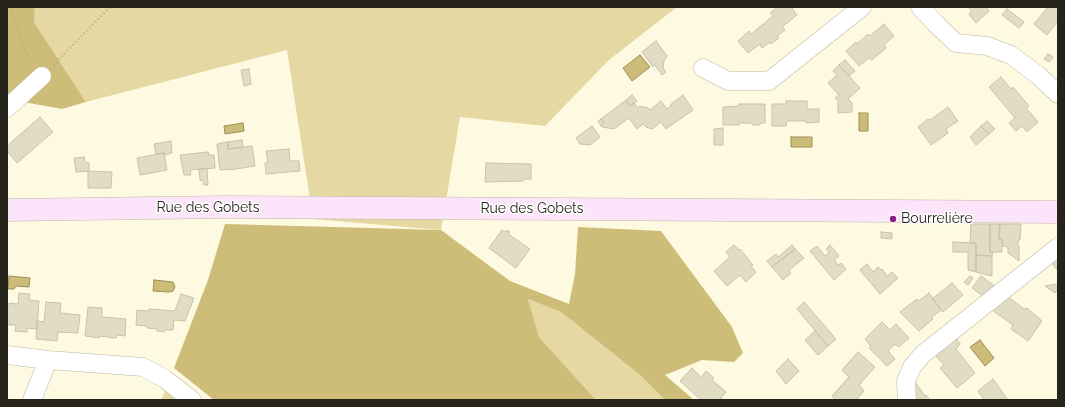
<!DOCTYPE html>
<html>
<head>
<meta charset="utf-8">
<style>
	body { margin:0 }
	#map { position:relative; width:1065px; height:407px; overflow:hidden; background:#fef9e1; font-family:Raleway,sans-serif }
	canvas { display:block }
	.frame { position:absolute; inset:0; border:8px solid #26241b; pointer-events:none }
</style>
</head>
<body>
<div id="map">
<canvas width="1065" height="407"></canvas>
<div class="frame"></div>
</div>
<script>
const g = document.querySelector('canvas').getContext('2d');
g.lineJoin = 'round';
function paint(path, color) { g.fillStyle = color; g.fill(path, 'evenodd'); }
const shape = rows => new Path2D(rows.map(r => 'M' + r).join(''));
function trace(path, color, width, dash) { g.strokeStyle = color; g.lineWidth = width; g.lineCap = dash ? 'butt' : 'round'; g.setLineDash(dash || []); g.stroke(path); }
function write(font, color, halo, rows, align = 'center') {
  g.font = font + ' Raleway,sans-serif'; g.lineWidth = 3; g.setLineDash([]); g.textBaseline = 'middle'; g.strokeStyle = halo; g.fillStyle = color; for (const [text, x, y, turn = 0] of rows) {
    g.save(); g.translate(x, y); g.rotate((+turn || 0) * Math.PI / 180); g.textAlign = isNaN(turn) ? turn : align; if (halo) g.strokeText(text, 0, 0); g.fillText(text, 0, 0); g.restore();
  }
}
paint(shape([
	[35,7,677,7,609,60,545,126,460,117,441,230,313,219,287,50,86,102,34,22],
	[528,299,561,312,640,375,665,400,596,400,539,337],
	[165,391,176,400,161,400]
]), '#e5d8a3');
paint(shape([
	[7,7,35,7,34,22,86,102,62,109,7,99],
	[225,224,441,230,510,281,569,304,575,274,578,227,661,231,732,327,743,353,734,362,702,360,665,375,694,400,665,400,640,375,561,312,528,299,539,337,596,400,214,400,174,368,208,280]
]), '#cebd78');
const water = shape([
	[640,55,650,67,632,81,623,68,640,55],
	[859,113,868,113,868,131,859,131,859,113],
	[243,123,244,131,225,134,224,126,243,123],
	[791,137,812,137,812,147,791,147,791,137],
	[9,276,30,278,29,287,16,286,14,289,8,289,9,276],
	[154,280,173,282,175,287,173,291,169,292,153,291,154,280],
	[980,340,994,358,985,366,970,347,980,340]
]);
paint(water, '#cdbc77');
trace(water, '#9b8e5b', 1);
const building = shape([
	[778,7,780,8,781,7,791,7,797,15,782,27,785,30,777,36,779,38,771,44,770,42,762,48,760,44,748,53,738,41,749,31,751,34,773,16,770,13,778,7],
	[968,7,986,7,989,11,976,23,969,14,972,11,968,7],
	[1048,7,1053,7,1058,11,1058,21,1047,35,1034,24,1048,7],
	[1007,9,1024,22,1019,28,1002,15,1007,9],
	[884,24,894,36,884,45,886,48,872,60,869,58,859,66,846,51,856,42,857,44,868,34,870,36,884,24],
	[656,41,667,56,664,61,663,68,666,72,662,75,655,65,653,67,642,52,656,41],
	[1048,54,1053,57,1049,62,1044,59,1048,54],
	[845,60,855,71,849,76,839,65,845,60],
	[839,65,860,88,848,99,852,103,852,112,838,113,838,101,835,98,839,95,828,83,837,75,833,71,839,65],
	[249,69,251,84,244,86,241,70,249,69],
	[1001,77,1011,89,1013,87,1029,106,1026,108,1038,122,1027,132,1022,126,1016,131,1009,123,1015,118,989,87,1001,77],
	[632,95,637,101,630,106,626,100,632,95],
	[683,95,693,110,666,129,661,122,652,129,646,127,643,124,637,129,629,118,614,129,602,127,601,126,604,123,601,119,626,100,630,106,634,103,638,108,640,106,648,108,650,110,661,101,667,109,671,106,670,105,683,95],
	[786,101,807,101,807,109,819,109,819,122,806,123,806,121,787,121,786,126,772,126,772,104,786,104,786,101],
	[739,104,765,104,765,123,761,123,759,125,753,125,751,123,739,123,739,125,723,125,723,108,724,107,739,106,739,104],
	[948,107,958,121,946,129,948,133,931,145,918,127,928,119,930,120,948,107],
	[40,117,53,132,17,163,7,151,7,146,40,117],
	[601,119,604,123,601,126,598,121,601,119],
	[987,121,995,129,989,134,981,126,987,121],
	[592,126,600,137,590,145,580,144,576,138,592,126],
	[981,126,989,134,976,145,970,137,981,126],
	[723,128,723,145,714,145,714,129,723,128],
	[242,140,243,147,229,149,228,142,242,140],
	[171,141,172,153,164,155,164,153,156,154,154,144,171,141],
	[227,142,228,149,252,146,255,166,230,170,229,169,220,170,217,144,227,142],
	[289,149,290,161,299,161,300,171,266,174,265,163,268,163,266,151,289,149],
	[208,152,209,155,214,155,215,168,190,170,191,175,184,175,180,155,208,152],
	[164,153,167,170,140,175,137,158,164,153],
	[84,157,85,162,89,163,89,171,76,172,74,158,84,157],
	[486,163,531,164,531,179,524,179,523,181,485,182,486,163],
	[207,168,208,185,204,185,203,181,200,180,199,169,207,168],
	[88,171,112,172,111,188,88,188,88,171],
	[971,224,990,224,990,252,993,252,992,256,976,255,976,243,970,243,971,224],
	[990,224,1000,224,999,239,1002,239,1002,252,990,252,990,224],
	[1000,224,1021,224,1020,240,1018,240,1018,246,1019,246,1019,261,1008,253,1008,247,1003,246,1002,239,999,239,1000,224],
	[502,230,505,232,507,230,510,232,508,234,530,249,516,268,489,248,502,230],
	[881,232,892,233,892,239,881,238,881,232],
	[953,242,976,243,976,272,968,270,968,252,953,252,953,242],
	[734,245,739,250,740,249,753,265,751,266,756,272,746,282,740,275,727,286,714,271,730,257,726,252,734,245],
	[792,245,795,249,772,267,767,261,776,254,778,257,792,245],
	[830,245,839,256,834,260,838,265,841,263,846,269,834,280,810,251,817,246,825,256,829,252,826,249,830,245],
	[795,249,804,258,789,270,791,273,783,280,772,267,795,249],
	[976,255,992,256,992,276,976,272,976,255],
	[1058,256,1058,271,1051,262,1058,256],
	[867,264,873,272,878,267,881,270,882,269,887,276,892,272,898,278,880,294,860,270,867,264],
	[970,276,973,278,968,285,964,282,970,276],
	[981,276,996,287,983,296,972,288,981,276],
	[952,283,963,295,943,312,932,299,952,283],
	[1058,284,1058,289,1055,293,1045,286,1058,284],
	[19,293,30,294,29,300,39,301,37,329,27,328,27,332,15,331,16,325,7,325,7,305,9,305,9,303,18,304,19,293],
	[929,293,941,310,932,317,933,319,919,331,900,312,917,299,919,301,929,293],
	[181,294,194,298,185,321,174,320,173,330,165,330,164,332,157,331,157,329,147,328,147,326,136,325,137,310,149,311,149,309,175,311,181,294],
	[1007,296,1024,309,1027,308,1042,321,1028,341,1011,329,1013,325,992,310,1007,296],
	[46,302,61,303,60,313,80,315,78,333,58,332,57,341,36,339,37,321,44,322,46,302],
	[804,302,836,339,828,346,797,309,804,302],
	[88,307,102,308,102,317,126,319,125,336,117,335,116,338,99,336,99,338,85,336,88,307],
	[882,322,890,330,896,324,909,338,899,347,895,344,888,351,895,359,887,366,869,348,871,346,865,339,882,322],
	[815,331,828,346,818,355,805,340,815,331],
	[956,338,960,344,956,349,975,373,957,388,940,368,944,365,936,356,956,338],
	[858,352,875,367,859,385,864,391,856,400,836,400,832,396,849,377,842,370,858,352],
	[788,359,799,371,786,384,776,371,788,359],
	[692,368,701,377,706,371,714,378,712,380,726,392,721,398,723,400,701,400,680,381,692,368],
	[993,379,1008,400,984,400,978,391,993,379],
	[915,382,925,396,926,395,930,400,915,400,911,394,915,382]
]);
paint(building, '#e1dcc4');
trace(building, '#c7c2ab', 1);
const street = shape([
	[920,7,938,26,956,43,987,46,1011,55,1039,76,1058,94],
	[703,68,728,81,769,81,862,7],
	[7,108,42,76],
	[7,355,48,360,143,367,165,379,192,400],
	[32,400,48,360],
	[907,400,906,381,912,367,923,354,1058,247]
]);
const secondary = shape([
	[7,210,227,207,1058,212]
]);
trace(street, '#bdb8a1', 19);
trace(secondary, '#bdb8a1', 23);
trace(shape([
	[9,7,26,52,33,63],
	[53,65,110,7]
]), '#b1ad9b', 2.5, [1, 3]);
trace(street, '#fff', 18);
trace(secondary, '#fce4fa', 22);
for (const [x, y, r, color] of [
	[893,219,4,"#8a2085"]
]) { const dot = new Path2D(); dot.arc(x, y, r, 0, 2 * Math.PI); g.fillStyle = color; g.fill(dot); trace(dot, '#fff', 1.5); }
write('14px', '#26241b', '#fff', [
	["Rue des Gobets",208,208],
	["Rue des Gobets",532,209]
]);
write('14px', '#26241b', '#fff', [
	["Bourrelière",901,219]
], 'left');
</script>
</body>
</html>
